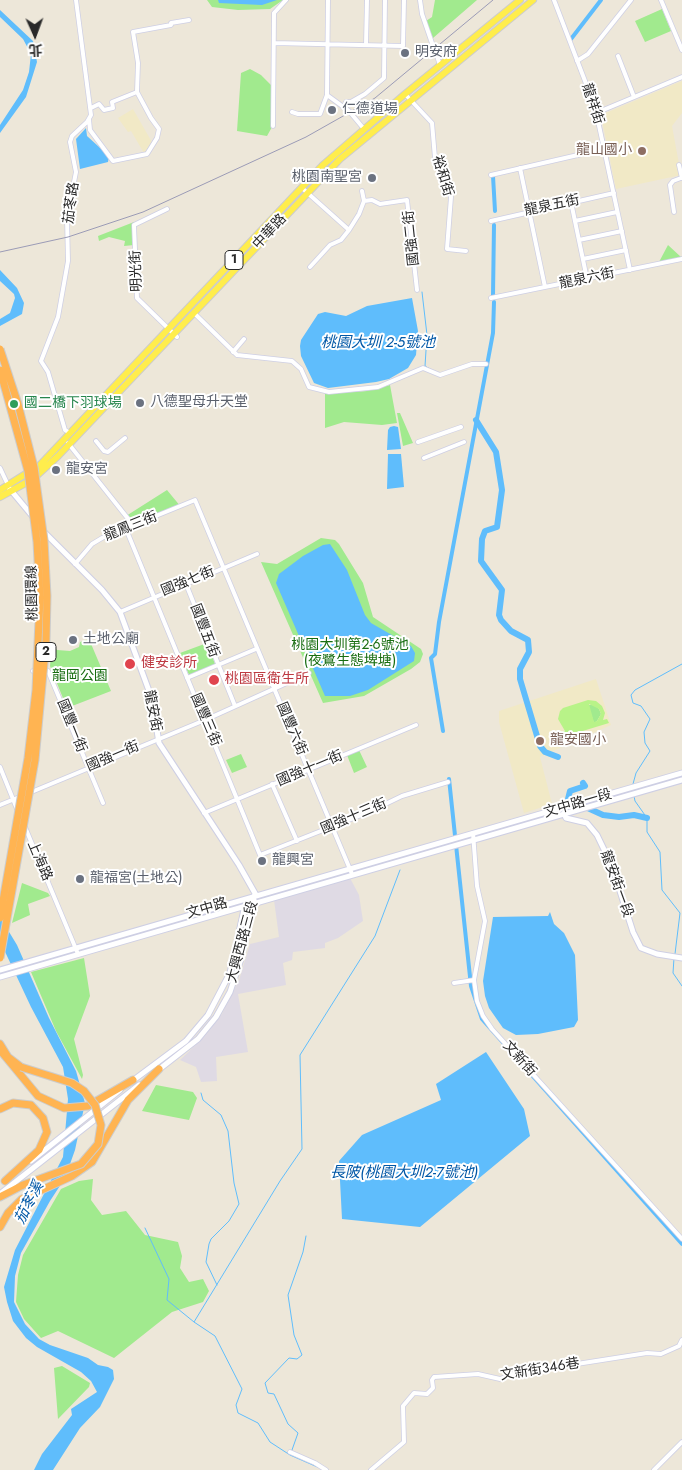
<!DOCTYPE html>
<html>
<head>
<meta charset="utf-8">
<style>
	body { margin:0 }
	#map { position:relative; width:682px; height:1470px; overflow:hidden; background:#ede7d9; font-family:Jost,"Noto Sans TC",sans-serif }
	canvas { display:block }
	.north { position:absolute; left:10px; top:10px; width:50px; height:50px; -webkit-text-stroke:4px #fff; paint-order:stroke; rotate:178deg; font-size:14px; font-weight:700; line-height:20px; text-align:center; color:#292929 }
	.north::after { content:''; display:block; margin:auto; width:18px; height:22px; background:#292929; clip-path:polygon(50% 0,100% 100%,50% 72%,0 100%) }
</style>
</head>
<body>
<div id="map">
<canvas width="682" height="1470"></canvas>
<div class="north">北</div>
</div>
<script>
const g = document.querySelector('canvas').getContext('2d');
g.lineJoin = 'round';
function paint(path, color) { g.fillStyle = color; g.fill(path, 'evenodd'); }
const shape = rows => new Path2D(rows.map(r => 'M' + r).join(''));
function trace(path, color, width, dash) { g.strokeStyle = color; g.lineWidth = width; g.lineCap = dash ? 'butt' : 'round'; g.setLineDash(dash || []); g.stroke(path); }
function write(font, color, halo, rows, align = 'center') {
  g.font = font + ' Jost,"Noto Sans TC",sans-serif'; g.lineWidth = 4; g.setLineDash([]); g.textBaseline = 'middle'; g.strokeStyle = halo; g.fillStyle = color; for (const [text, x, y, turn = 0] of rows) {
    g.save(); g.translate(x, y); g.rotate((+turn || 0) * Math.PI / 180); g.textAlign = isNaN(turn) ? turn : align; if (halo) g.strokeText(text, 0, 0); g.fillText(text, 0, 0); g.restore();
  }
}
paint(shape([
	[350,878,359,895,363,921,338,938,325,943,325,948,293,952,292,960,283,963,286,985,238,994,248,1052,216,1057,217,1081,201,1082,196,1067,180,1060,205,1036,222,1014,239,980,250,944,279,937,274,900]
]), '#dfdae4');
paint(shape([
	[682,81,682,113,672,126,681,175,616,189,601,115],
	[133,109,153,144,144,153,131,131,128,132,118,118],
	[596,679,611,725,540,757,552,804,524,813,499,722,499,711]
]), '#f1e9c6');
paint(shape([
	[207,0,283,0,270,9,238,10,212,7],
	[435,0,477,0,433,38,426,21,432,17],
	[662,9,671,31,645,42,635,21],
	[250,69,261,75,272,86,272,127,267,136,237,131,241,73],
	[134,222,134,245,124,246,125,241,109,237,99,241,98,236],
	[668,245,681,257,659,262],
	[390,385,397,423,382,425,344,422,325,428,325,394,367,391],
	[397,413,400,413,413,443,403,446],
	[167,490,181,507,133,525,126,516],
	[321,538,335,540,339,544,363,583,373,617,421,649,423,654,420,662,411,669,364,696,323,703,261,562,277,564],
	[89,639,111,691,67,708,50,666,52,644,57,650,70,651,79,647,80,642],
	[207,643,215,664,189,675,180,653],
	[588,705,595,705,599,709,601,714,597,721,594,723],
	[359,750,367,767,354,773,347,755],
	[241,754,247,767,232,773,226,760],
	[22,883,48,893,50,896,28,904,30,915,12,923],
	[84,958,90,996,74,1039,83,1075,82,1079,56,1031,31,972],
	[156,1085,193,1092,197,1098,189,1120,142,1111],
	[93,1179,91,1200,102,1215,126,1211,145,1235,178,1242,182,1256,180,1268,189,1282,203,1279,209,1291,203,1302,172,1312,114,1358,58,1331,41,1338,24,1319,16,1302,18,1275,23,1255,61,1189,79,1181],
	[62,1366,90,1383,89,1387,58,1419,54,1368]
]), '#a1ea8e');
paint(shape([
	[588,700,596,701,602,706,605,713,603,720,607,719,609,723,563,737,561,732,565,731,558,719,560,711,563,708],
	[589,704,599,709,601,714,597,721,594,722]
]), '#b8f388');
paint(shape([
	[218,0,277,0,262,5,219,3],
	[0,10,33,41,37,62,26,97,0,133,0,125,23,90,29,72,31,54,23,39,0,17],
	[86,128,87,136,109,156,108,162,80,169,76,139],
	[0,270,17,288,24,303,22,314,0,326,0,319,10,313,15,298,14,294,0,281],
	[412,298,418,331,416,355,408,368,389,379,376,382,328,388,314,383,301,356,300,346,301,340,318,314,325,312,346,316,367,306],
	[394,426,398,427,401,449,387,450,388,430,390,427],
	[388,454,401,454,404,487,387,489],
	[330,544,347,570,365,615,371,623,411,646,415,653,414,661,368,690,350,696,325,696,276,583,279,574,303,556,323,545],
	[550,912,554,924,564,933,575,955,578,1020,574,1027,538,1034,516,1035,503,1028,489,1008,485,996,483,981,493,917,548,916],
	[0,917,17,945,49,1018,76,1071,85,1103,75,1150,65,1178,50,1201,21,1253,15,1276,14,1302,25,1324,39,1339,50,1345,88,1358,98,1365,108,1367,113,1370,114,1379,100,1407,80,1428,53,1470,34,1470,42,1454,72,1415,71,1409,97,1392,91,1381,81,1372,37,1347,26,1338,13,1321,7,1302,4,1287,15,1250,63,1157,68,1099,63,1067,31,1007,0,941],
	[486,1052,524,1109,530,1136,420,1227,342,1219,339,1161,362,1135,441,1100,436,1084]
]), '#5fbdfc');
trace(shape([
	[422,292,427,335,425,366,430,369],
	[633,784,636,773,650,751,645,743,644,732,650,719,641,706,633,703,631,695,635,690,682,664],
	[634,796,635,801,647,818,647,832,660,852,662,890,680,913,675,954],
	[674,958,673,973,682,986],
	[201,1093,203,1100,221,1115,228,1131,234,1183,239,1204,229,1221,211,1239,209,1244,206,1262,217,1285],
	[145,1228,169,1279,167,1300,194,1322],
	[292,1450,298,1433,288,1424,274,1394,268,1393,265,1383,289,1358,297,1359,302,1355,294,1335,288,1295,303,1252,306,1236],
	[322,1469,290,1455,270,1442,258,1423,238,1413,236,1405,242,1389,215,1336,194,1322,280,1181,302,1149,300,1055,375,936,400,870]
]), '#5fbdfc', 1);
trace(shape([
	[571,39,601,0],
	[493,176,495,211],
	[493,295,494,225],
	[443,731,431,658,435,654,439,622,493,333,494,302],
	[449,779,471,986,482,1019,682,1244]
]), '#5fbdfc', 4);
trace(shape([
	[476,420,496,452,502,490,497,527,485,531,482,539,481,561,502,590,499,615,501,620,511,631,528,640,529,652,520,669,520,679,540,746,545,752,558,757],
	[583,783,585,786,570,791,568,799,603,815,619,817,634,815,647,818]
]), '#5fbdfc', 6);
trace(shape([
	[433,46,437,56]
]), '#c6c1b6', 4, [4, 2]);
const minor = shape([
	[328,0,327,95,349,111,364,129],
	[420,0,422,14,433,46],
	[554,0,595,107,630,270],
	[661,0,682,50],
	[274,43,403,46,404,0],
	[366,45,367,0],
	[437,56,440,65],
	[618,56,634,97],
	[577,61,588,54,631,0],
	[405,94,432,123,435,158,451,197,447,249,466,251],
	[91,108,99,104,104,110,113,108,112,102,137,92,138,63,133,32,171,25,171,23,189,20],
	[344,108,346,102,351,102,365,94,384,78,385,0],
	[292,112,298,114,320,114,327,95],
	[596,113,682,77],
	[89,119,90,130,113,161,147,154,157,138,159,129,151,118,137,92],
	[273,126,274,13,286,0],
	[679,165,682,178],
	[520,168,545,287],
	[491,175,604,149],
	[302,188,349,230],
	[364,201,372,200,380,204,407,200,417,290],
	[571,202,587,279],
	[167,209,134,225,137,298,177,337],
	[674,212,670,185,673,181,681,178],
	[491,221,614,193],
	[575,221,617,212],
	[579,240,622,231],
	[583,259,626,250],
	[310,267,330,245,341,240,349,230,359,214,364,201,362,191],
	[491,298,682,259],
	[194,313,237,355,292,361,301,369,309,387,329,392,378,387,423,368,440,375,472,364,486,364],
	[233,352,244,339],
	[70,433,65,430,48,372,41,361,58,317,68,261,67,218,76,172,70,142,72,136,87,122,91,115,76,0],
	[96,441,104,451,108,452,125,438],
	[418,442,461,427],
	[68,443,133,525],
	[424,458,464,442],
	[0,468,8,485],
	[126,529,260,855,369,812,402,796,448,782],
	[75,564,92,544,102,538,195,500,352,874],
	[186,584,235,706],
	[120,612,257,554],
	[33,671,48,671,103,803],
	[187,678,256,649],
	[0,767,17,809],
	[272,784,297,841],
	[29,793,205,720,309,673],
	[0,805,22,796],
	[204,813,416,725],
	[25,827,78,954],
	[473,833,477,886,485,921,474,980,477,1001,483,1016,492,1029,682,1239],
	[454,983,474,980],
	[290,1452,315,1463,326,1470],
	[371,1470,404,1442,403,1406,414,1393,427,1394,433,1388,432,1380,434,1377,478,1374,500,1379,513,1374,647,1353,661,1354,679,1346,682,1340],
	[654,1470,682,1442]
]);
const tertiary = shape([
	[9,488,34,518],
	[43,531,102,590,120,612,152,699,159,743,239,865,256,895],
	[564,813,566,818,587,823,597,835,612,866,633,932,641,948,657,954,682,958],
	[0,970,682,773],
	[0,977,682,780],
	[157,1071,198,1039,216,1017,230,992,241,959,254,900],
	[131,1082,186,1041,208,1015,230,973,245,905,255,895],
	[31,1161,120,1090],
	[0,1194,139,1085]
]);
const primary = shape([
	[0,490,40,465,323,165,405,94,520,0],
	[0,497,33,479,58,456,340,159,533,0]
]);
const motorway = shape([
	[0,1044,8,1057,21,1067],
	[0,1050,38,1096,64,1108,88,1106,133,1080],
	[0,1109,13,1103,31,1105,43,1118,47,1132,39,1150,5,1181],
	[0,1197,23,1185],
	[0,1227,8,1213,22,1199,72,1176,92,1162,128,1100,159,1069]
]);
trace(minor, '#cecfe4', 5.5);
trace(tertiary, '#cecfe4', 7);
trace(primary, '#ccc', 8);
trace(motorway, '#ccc', 9);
trace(minor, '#fff', 4);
trace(tertiary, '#fff', 5);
trace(primary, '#ffed4c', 6);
trace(motorway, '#ffb452', 7);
trace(shape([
	[0,252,68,237,143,212,306,137,375,98,493,0]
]), '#9b9bb6', 1);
const motorwayBridge = shape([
	[0,349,18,404,34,467,44,540,47,596,46,641,35,760,0,958],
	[0,370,28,471,37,542,40,597,36,690,28,758,0,918],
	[21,1067,72,1083,84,1091,95,1105,101,1125,98,1144,81,1164,23,1185]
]);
trace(motorwayBridge, '#ccc', 9, []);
trace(motorwayBridge, '#ffb452', 7);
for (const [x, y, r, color] of [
	[405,53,5,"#6b7280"],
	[332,110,5,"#6b7280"],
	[642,151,5,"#8d6e63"],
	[372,178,5,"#6b7280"],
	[140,403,5,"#6b7280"],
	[14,404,5,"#2e9e5b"],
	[56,470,5,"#6b7280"],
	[73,640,5,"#6b7280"],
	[130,664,6,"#e0444e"],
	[214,680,6,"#e0444e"],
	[540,741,5,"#8d6e63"],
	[262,861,5,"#6b7280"],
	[80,879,5,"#6b7280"]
]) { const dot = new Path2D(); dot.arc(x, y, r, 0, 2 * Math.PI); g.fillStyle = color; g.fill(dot); trace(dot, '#fff', 2); }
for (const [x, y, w] of [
	[234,260,18],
	[46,652,20]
]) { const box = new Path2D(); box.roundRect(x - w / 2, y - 9.5, w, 19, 4); g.fillStyle = '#fff'; g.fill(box); trace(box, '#292929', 1); }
write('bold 12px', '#292929', null, [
	["1",234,260],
	["2",46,652]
]);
write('14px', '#5b616d', '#fff', [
	["明安府",415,53],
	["仁德道場",342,110],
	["桃園南聖宮",362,178,"right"],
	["八德聖母升天堂",150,403],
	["龍安宮",66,470],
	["土地公廟",83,640],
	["龍興宮",272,861],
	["龍福宮(土地公)",90,879]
], 'left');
write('14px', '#292929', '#fff', [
	["龍祥街",592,104,72],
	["裕和街",442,176,73],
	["茄苳路",72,203,-82],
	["龍泉五街",552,206,-12],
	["中華路",270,232,-47],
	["國強二街",412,238,-96],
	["明光街",137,271,-92],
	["龍泉六街",587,279,-12],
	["龍鳳三街",131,527,-22],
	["國強七街",188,582,-22],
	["桃園環線",33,593,-91],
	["國豐五街",204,631,69],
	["龍安街",152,711,79],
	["國豐三街",205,720,67],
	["國豐一街",71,726,68],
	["國豐六街",291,729,67],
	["國強一街",113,757,-23],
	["國強十一街",310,769,-23],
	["文中路一段",578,804,-16],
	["國強十三街",354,817,-23],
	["上海路",39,861,67],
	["龍安街一段",616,884,70],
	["文中路",207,909,-16],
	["大興西路三段",243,942,-75],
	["文新街",519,1059,48],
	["文新街346巷",540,1370,-9]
]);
write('14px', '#785e54', '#fff', [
	["龍山國小",632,151],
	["龍安國小",550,741,"left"]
], 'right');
write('14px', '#27864d', '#fff', [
	["國二橋下羽球場",24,404]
], 'left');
write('14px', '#186d11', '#fff', [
	["桃園大圳第2-6號池",350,646],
	["(夜鷺生態埤塘)",350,662],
	["龍岡公園",80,677]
]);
write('14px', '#be3a42', '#fff', [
	["健安診所",141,664],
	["桃園區衛生所",225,680]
], 'left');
write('italic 15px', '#0057a6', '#fff', [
	["桃園大圳 2-5號池",378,343],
	["長陂(桃園大圳2-7號池)",404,1173],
	["茄苳溪",30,1203,-63]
]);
</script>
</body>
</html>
